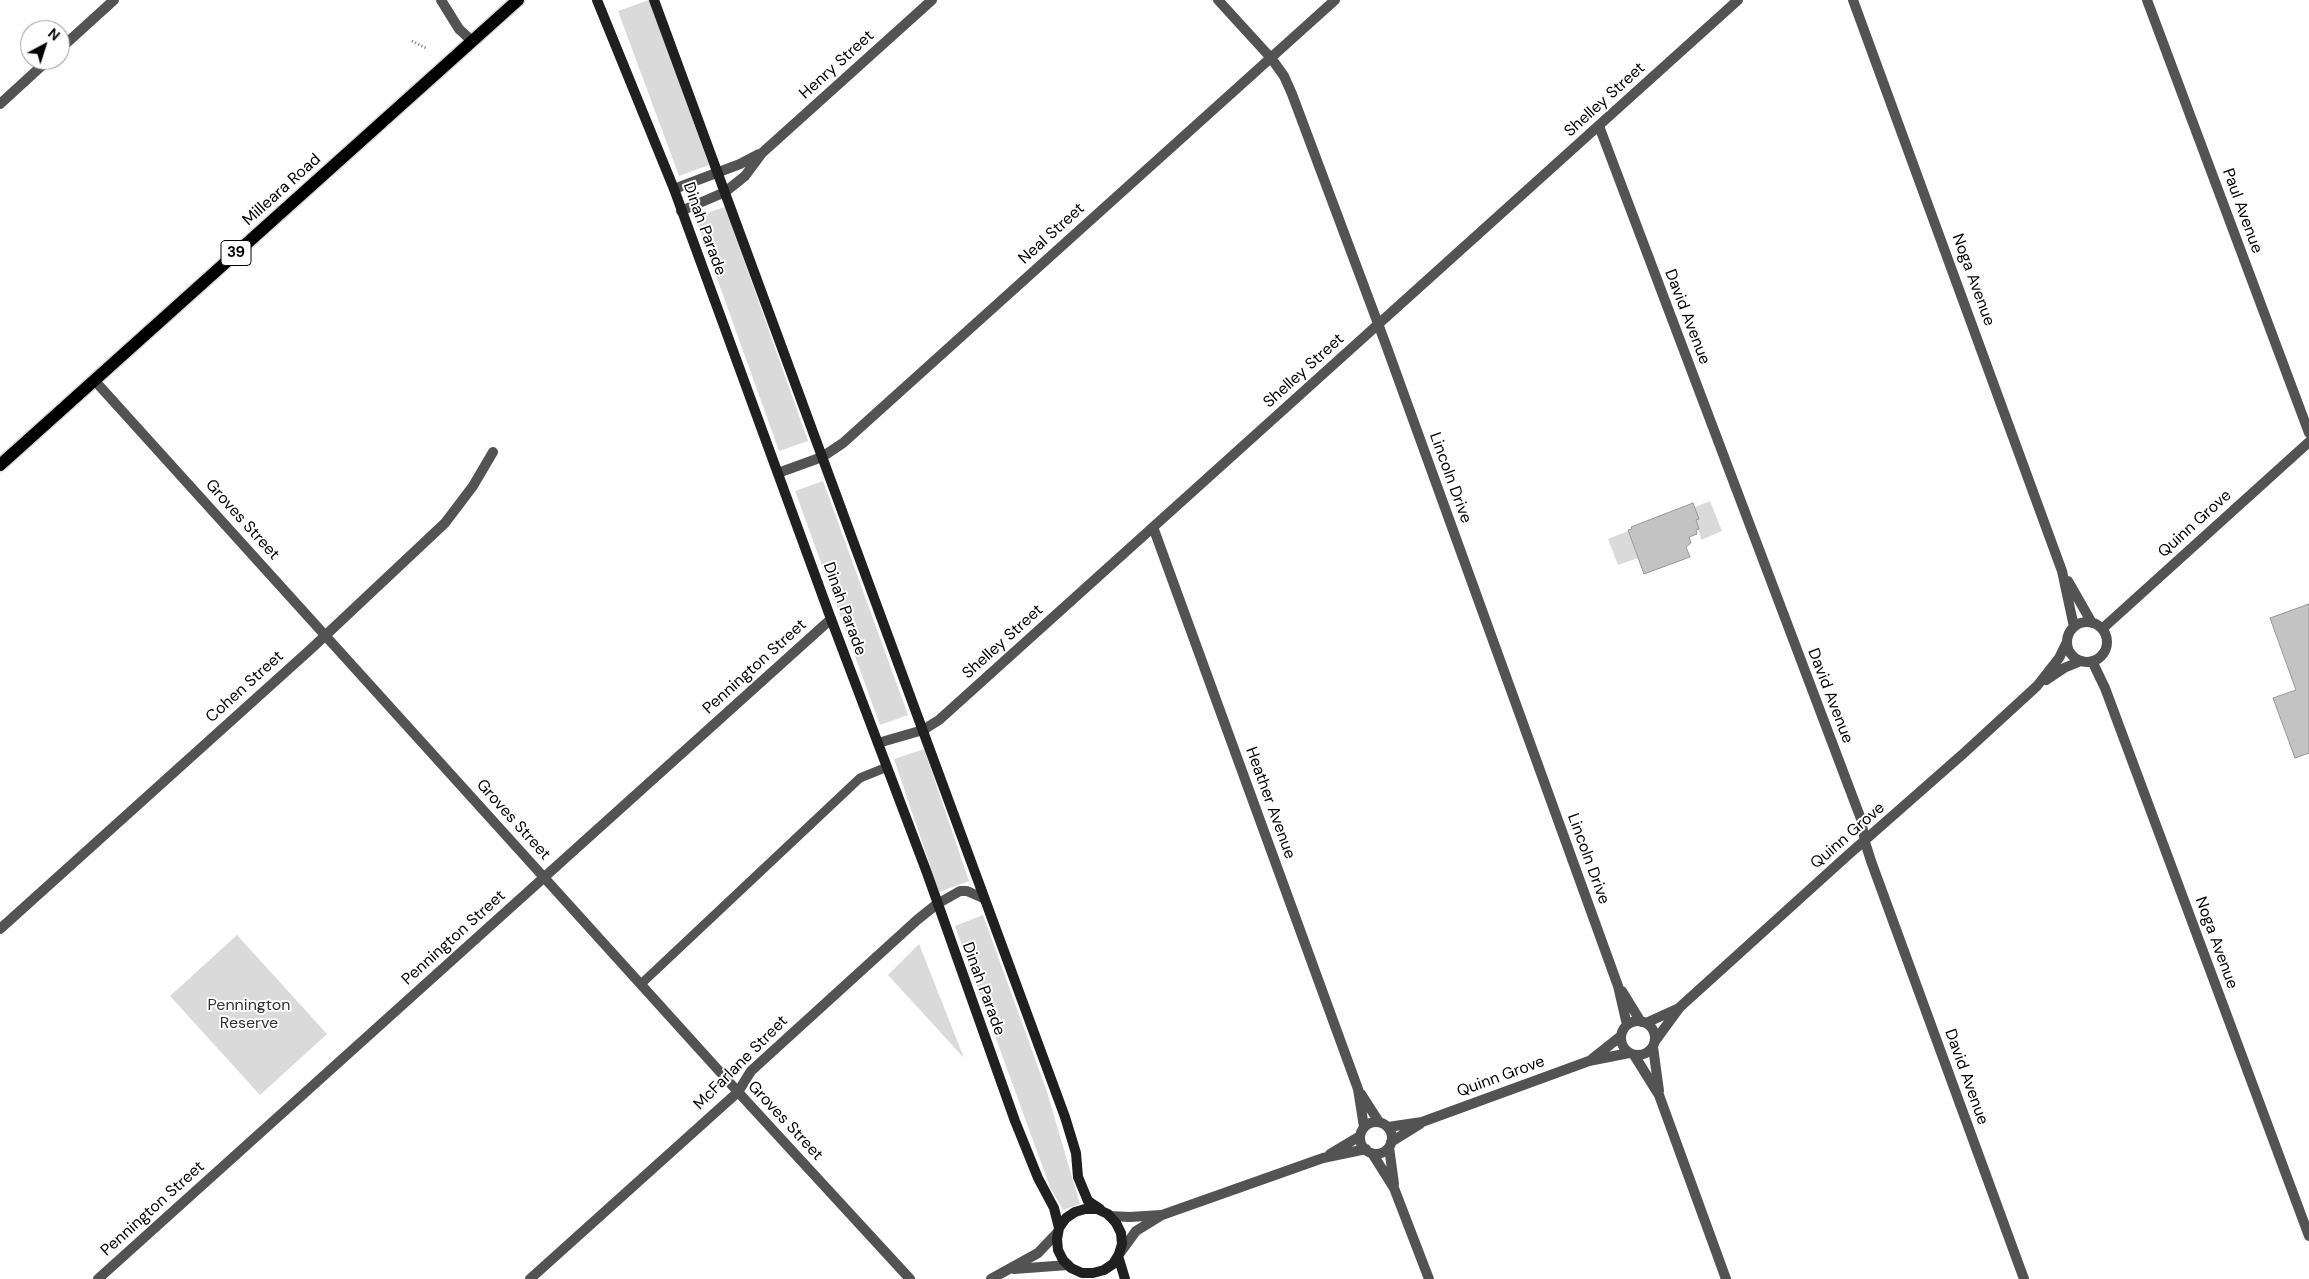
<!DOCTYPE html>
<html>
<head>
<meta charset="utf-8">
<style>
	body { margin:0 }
	#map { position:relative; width:2309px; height:1279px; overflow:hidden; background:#fff; font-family:"DM Sans",sans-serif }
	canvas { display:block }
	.north { position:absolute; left:20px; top:20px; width:50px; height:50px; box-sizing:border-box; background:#fff; border:1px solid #999; border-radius:50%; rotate:40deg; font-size:14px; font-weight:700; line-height:20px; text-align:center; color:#000 }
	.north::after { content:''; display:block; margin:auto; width:18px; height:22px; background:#000; clip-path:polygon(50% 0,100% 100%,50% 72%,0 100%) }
</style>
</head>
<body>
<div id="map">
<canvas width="2309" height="1279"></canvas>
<div class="north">N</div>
</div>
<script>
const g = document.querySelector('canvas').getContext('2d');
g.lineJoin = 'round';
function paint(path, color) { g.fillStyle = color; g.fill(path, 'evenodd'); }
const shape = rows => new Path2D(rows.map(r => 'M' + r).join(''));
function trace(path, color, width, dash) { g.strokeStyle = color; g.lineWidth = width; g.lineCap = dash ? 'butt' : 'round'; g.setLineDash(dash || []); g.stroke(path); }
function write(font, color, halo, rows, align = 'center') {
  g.font = font + ' "DM Sans",sans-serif'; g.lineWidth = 4; g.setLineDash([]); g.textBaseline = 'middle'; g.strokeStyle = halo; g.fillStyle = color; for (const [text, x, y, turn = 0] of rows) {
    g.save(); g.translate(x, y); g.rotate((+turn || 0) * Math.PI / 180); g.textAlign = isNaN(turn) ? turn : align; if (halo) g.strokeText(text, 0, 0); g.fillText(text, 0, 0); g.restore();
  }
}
paint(shape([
	[649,0,709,165,679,176,618,11],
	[725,207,808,441,779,451,695,217],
	[823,481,908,715,880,725,795,491],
	[1710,501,1722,531,1701,540,1696,520,1699,519,1695,507],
	[1628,531,1638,558,1618,565,1608,539],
	[924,749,969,881,939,892,894,759],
	[983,915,1047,1092,1080,1204,1063,1210,1050,1187,955,926],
	[237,935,327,1034,260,1095,170,996],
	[919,944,964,1058,888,975]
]), '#dadada');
const building = shape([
	[1693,503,1699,519,1696,520,1699,529,1696,530,1697,534,1689,537,1691,543,1686,547,1690,557,1644,574,1628,530,1632,529,1631,527,1693,503],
	[2309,604,2309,753,2295,758,2273,698,2296,690,2270,618,2309,604]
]);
paint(building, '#c3c3c3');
trace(building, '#979797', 1);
const primary = shape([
	[0,465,518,0]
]);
trace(primary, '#dbdbdb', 15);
trace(shape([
	[412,41,426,48]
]), '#757575', 3, [1, 2.5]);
trace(shape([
	[641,984,860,778,887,767]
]), '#535353', 9);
trace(shape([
	[441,0,459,29,472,41],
	[1218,0,1271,58,1284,76,1292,94,1386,345,1618,986,1627,1025],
	[1853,0,2062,571,2074,627],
	[2147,0,2309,433],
	[60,49,114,0],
	[0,104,48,60],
	[1599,126,1861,819,1865,842,1871,861,2024,1279],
	[674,189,740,164,759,154],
	[681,211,725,192,745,176,762,153,932,0],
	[95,381,749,1104,910,1279],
	[778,473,822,457,843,443,1335,0],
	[1153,527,1358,1089,1364,1127],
	[2068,581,2092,623],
	'2067 642a20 20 0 1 1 40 0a20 20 0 1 1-40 0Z',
	[2102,629,2309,442],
	[2092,661,2105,688,2309,1236],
	[2046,680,2064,668,2081,661],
	[878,743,923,730,939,720,1738,0],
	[0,929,312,648,445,523,473,486,493,452],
	[1622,991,1641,1022],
	'1621 1038a17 17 0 1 1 34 0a17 17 0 1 1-34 0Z',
	[1646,1023,1679,1008],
	[1655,1041,1680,1007,1848,855,1964,753,2037,686,2059,658,2067,642],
	[1653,1047,1659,1091],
	[1634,1055,1659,1095,1726,1279],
	[1592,1059,1621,1036],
	[1361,1094,1379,1122],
	'1360 1138a16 16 0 1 1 32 0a16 16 0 1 1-32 0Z',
	[1388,1127,1422,1122,1589,1061,1629,1053],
	[1391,1142,1420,1124],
	[1389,1147,1394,1184],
	[1372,1153,1394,1188,1429,1279],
	[1330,1154,1360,1136],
	[1109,1216,1130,1217,1161,1215],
	[1120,1253,1136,1231,1162,1215,1323,1158,1366,1149],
	[1014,1269,1068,1265],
	[98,1279,831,619],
	[530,1279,738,1092,751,1071,917,920,937,904,960,891,967,891,983,898],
	[991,1279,1038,1253,1058,1232]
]), '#535353', 10);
trace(shape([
	[597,0,674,189,831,619,927,873,1015,1121,1038,1178,1054,1208,1059,1228,1057,1239,1058,1250,1063,1260,1071,1268,1082,1273,1093,1273,1104,1270,1113,1264,1119,1254,1122,1244,1121,1233,1116,1223,1108,1214,1097,1209,1085,1209,1075,1212,1066,1218,1059,1228],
	[654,0,1065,1117,1076,1153,1078,1177,1088,1201,1100,1209],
	[1118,1256,1125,1279]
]), '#202020', 10);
trace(primary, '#000', 12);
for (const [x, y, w] of [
	[236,253,30]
]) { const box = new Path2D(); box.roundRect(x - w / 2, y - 12.5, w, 25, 4); g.fillStyle = '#fff'; g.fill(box); trace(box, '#000', 1); }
write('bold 15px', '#000', null, [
	["39",236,253]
]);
write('16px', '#000', '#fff', [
	["Henry Street",837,65,-42],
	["Shelley Street",1605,100,-42],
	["Milleara Road",282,190,-42],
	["Paul Avenue",2242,211,70],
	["Dinah Parade",704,229,70],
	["Neal Street",1052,234,-42],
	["Noga Avenue",1973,280,70],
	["David Avenue",1687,317,69],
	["Shelley Street",1304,371,-42],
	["Lincoln Drive",1450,478,70],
	["Groves Street",242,520,48],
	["Quinn Grove",2195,524,-42],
	["Dinah Parade",844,609,70],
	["Shelley Street",1003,642,-42],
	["Pennington Street",755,667,-42],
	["Cohen Street",245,687,-42],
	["David Avenue",1830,696,69],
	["Heather Avenue",1270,803,70],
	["Groves Street",513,820,48],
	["Quinn Grove",1848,836,-41],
	["Lincoln Drive",1588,859,70],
	["Pennington Street",454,938,-42],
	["Noga Avenue",2216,943,70],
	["Dinah Parade",983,989,70],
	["McFarlane Street",741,1063,-45],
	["Quinn Grove",1501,1077,-20],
	["David Avenue",1966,1077,70],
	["Groves Street",785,1121,47],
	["Pennington Street",153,1209,-42]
]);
write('16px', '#313131', '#fff', [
	["Pennington",249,1006],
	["Reserve",249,1024]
]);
</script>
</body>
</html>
